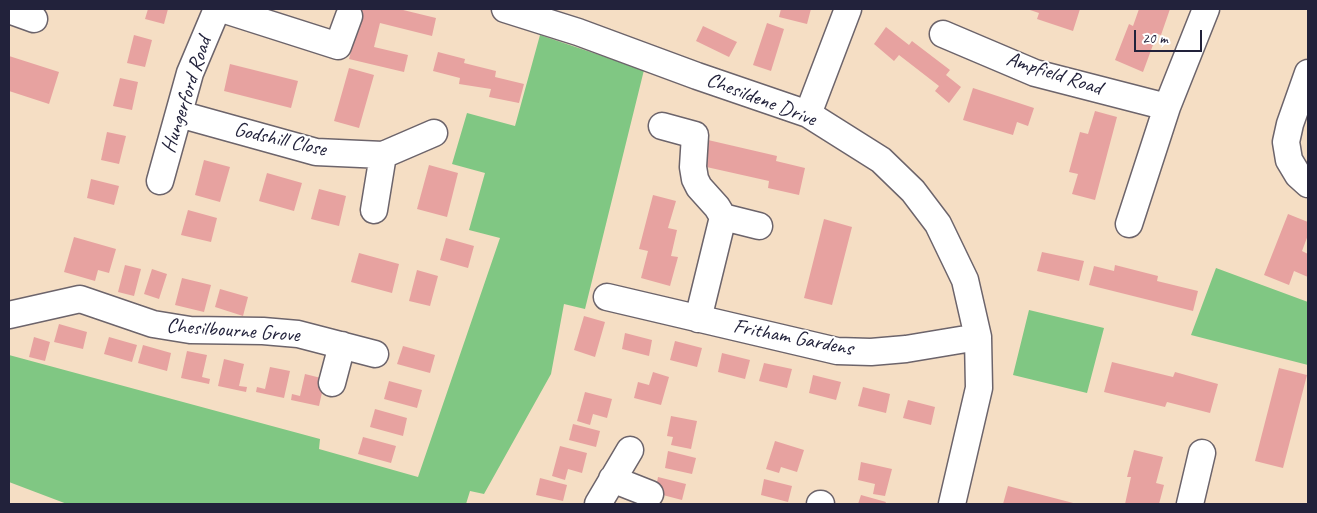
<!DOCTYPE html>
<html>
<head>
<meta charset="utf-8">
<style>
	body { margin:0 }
	#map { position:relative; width:1317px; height:513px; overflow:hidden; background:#f5dec4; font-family:Caveat,sans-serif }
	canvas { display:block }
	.frame { position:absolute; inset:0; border:10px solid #22223b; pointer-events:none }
	.scale { position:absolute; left:1134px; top:30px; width:68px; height:22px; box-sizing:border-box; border:2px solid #22223b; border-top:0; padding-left:6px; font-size:15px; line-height:18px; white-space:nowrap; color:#22223b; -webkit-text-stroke:4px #fff; paint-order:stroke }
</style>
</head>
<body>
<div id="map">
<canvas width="1317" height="513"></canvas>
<div class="frame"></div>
<div class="scale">20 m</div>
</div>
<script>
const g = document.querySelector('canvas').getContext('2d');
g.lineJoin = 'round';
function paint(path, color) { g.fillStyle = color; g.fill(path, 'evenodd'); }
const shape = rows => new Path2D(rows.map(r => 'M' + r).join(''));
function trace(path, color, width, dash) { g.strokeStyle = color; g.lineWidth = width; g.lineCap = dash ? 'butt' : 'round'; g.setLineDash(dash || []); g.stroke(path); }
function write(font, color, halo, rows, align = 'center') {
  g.font = font + ' Caveat,sans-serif'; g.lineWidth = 4; g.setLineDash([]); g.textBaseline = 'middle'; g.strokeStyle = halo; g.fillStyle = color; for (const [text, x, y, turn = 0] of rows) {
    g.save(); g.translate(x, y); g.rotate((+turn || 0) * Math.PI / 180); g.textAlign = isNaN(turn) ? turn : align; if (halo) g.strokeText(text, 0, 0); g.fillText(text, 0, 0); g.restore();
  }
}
paint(shape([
	[540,35,644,70,585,309,564,304,551,374,484,494,470,491,466,504,67,504,9,482,9,355,320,439,319,449,418,477,500,238,469,230,485,173,452,164,467,113,515,126],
	[1216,268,1308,302,1308,365,1191,335],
	[1029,310,1104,328,1087,393,1013,375]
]), '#80c783');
paint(shape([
	[148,9,168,9,164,24,145,19],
	[362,9,399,9,436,18,432,36,380,23,374,47,408,55,404,72,349,59],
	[781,9,811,9,807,24,779,17],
	[1027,9,1080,9,1073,31,1037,19,1039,13],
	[1139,9,1170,9,1161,35,1157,34,1143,72,1115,60,1129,24,1133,26],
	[767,23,784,29,771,71,753,65],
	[703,26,737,42,729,57,696,41],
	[886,27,909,45,912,41,950,70,946,75,961,87,949,103,935,91,939,86,899,55,894,61,874,44],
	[134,35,152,40,145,67,127,63],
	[438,52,465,59,464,63,496,71,495,77,524,84,519,103,489,97,491,89,459,84,460,78,433,71],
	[9,56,59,72,49,104,9,91],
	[230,64,298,81,291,108,224,91],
	[349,68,374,75,359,128,334,121],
	[120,78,138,82,132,110,113,106],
	[973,88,1034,108,1028,126,1017,122,1013,135,963,120],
	[1095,111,1117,117,1095,200,1072,194,1078,174,1069,172,1080,132,1088,134],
	[107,132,126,136,119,164,101,160],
	[708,140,777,156,776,161,805,168,799,195,768,188,769,181,702,166],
	[204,160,230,167,220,202,195,195],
	[429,165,458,173,447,217,417,209],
	[267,173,302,183,294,211,259,201],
	[91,179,119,186,114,205,87,198],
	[319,189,346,196,339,226,311,219],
	[653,195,676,201,668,228,677,230,671,256,678,257,670,286,641,278,648,251,639,249],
	[188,210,217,218,211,242,181,235],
	[1288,214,1308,222,1308,235,1302,251,1308,254,1308,277,1294,271,1289,285,1264,275],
	[824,219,852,227,832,305,804,298],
	[74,237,116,249,109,273,98,270,95,281,64,272],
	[446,238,474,246,468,268,440,260],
	[1042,252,1084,261,1079,281,1037,271],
	[359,253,399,264,392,293,351,282],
	[125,265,141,269,134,296,118,292],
	[1115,265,1158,276,1157,281,1198,291,1193,311,1089,285,1094,266,1114,271],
	[152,269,167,274,159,299,144,294],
	[417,270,438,276,430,306,409,301],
	[182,278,211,285,204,312,175,305],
	[220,289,248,297,243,316,215,307],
	[584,316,605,322,595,357,574,350],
	[59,324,87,332,83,349,54,342],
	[625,333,652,340,649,356,622,349],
	[34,337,50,342,45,361,29,357],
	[109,337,137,345,132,362,104,354],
	[675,341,702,348,697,367,670,360],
	[143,345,171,353,167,371,138,363],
	[403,346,435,355,430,373,397,364],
	[187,351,207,355,202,377,210,379,209,384,181,378],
	[722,353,750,360,745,379,718,372],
	[224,359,244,364,239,386,247,387,246,392,218,386],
	[1112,362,1173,377,1175,372,1218,384,1210,413,1167,402,1165,407,1104,392],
	[764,363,792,369,787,388,759,381],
	[270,367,290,371,284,398,256,392,257,387,265,389],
	[1279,368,1307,375,1283,468,1255,461],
	[653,372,669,377,661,405,634,398,638,382,649,385],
	[305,374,325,379,319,406,291,400,292,394,300,396],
	[813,375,841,382,836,400,809,393],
	[389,381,422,390,417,408,384,399],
	[863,387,890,394,886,413,858,406],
	[585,392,612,399,607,418,593,414,590,425,577,421],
	[908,400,935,407,931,425,903,418],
	[375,409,407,418,403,436,370,427],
	[671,416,697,421,691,449,671,445,673,437,667,436],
	[573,424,600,431,596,447,569,440],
	[363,437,396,446,391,463,358,454],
	[775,441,804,450,797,472,781,467,779,473,766,469],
	[560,446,587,453,582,473,568,469,565,480,552,476],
	[1134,450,1163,457,1156,483,1164,485,1159,504,1125,504,1131,477,1127,477],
	[668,451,696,458,692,474,665,468],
	[861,462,892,469,885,496,873,494,875,484,858,480],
	[658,477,686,484,682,500,655,493],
	[540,478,567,485,563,501,536,495],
	[764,479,792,486,788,502,761,495],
	[1008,486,1077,504,1003,504],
	[861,495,886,502,885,504,858,504]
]), '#e7a2a0');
const minor = shape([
	[222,9,338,46,349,16],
	[505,9,578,32,697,76,808,114,881,160,913,191,938,224,965,280,978,337,979,388,952,504],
	[9,10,34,19],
	[943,34,1035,73,1167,107],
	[1308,73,1290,124,1286,142,1289,160,1298,175,1308,184],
	[179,114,316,152,383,155,434,133],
	[808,114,848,9],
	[662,126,695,135,693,167,695,179,699,187,717,207,723,217],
	[160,181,190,73,217,9],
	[374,210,383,155],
	[1129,224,1167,107,1206,9],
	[607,297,837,351,871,352,906,349,978,337],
	[9,315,80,299,153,324,190,330,263,331,298,334,375,354],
	[698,319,723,217,759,226],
	[332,383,342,345],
	[612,479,650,494],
	[598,504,630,450],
	[820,504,821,504],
	[1190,504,1202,453]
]);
trace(minor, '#6c646b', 29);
trace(minor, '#fff', 26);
write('21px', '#22223b', '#fff', [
	["Ampfield Road",1054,74,18],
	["Hungerford Road",187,95,-72],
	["Chesildene Drive",761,100,21],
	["Godshill Close",280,140,13],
	["Chesilbourne Grove",233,331,4],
	["Fritham Gardens",793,338,11]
]);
</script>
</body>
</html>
